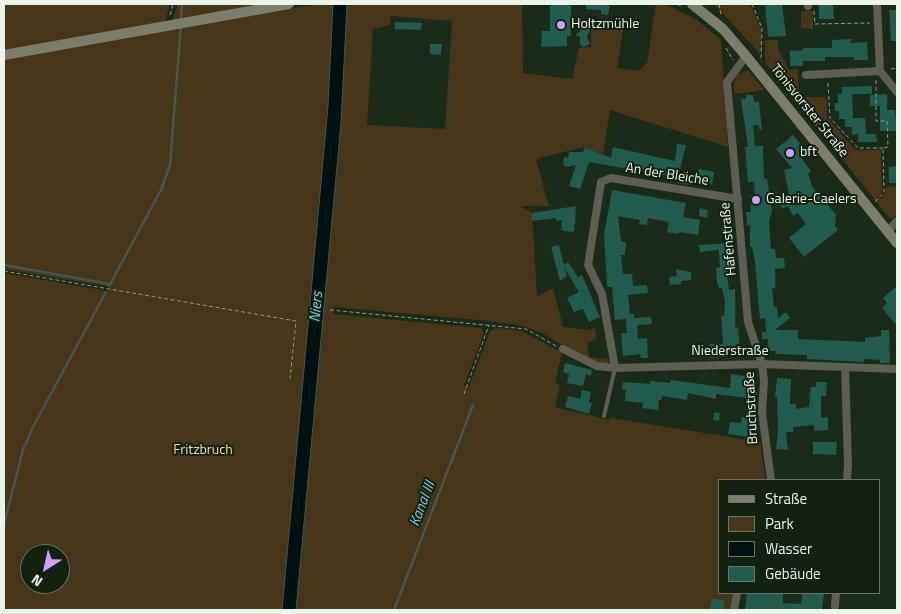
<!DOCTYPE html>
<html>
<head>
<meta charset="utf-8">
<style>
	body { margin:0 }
	#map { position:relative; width:901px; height:614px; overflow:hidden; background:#1b2b1a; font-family:"Titillium Web",sans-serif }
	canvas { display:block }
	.frame { position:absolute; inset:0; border:5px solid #eaf4e9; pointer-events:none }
	.legend { position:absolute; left:718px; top:479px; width:162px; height:115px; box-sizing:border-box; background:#122110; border:1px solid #687567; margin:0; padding:6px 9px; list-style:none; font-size:15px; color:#eaf4e9 }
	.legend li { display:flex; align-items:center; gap:10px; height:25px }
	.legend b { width:25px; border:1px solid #687567 }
	.north { position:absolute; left:20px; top:544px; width:50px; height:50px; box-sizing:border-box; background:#122110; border:1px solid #687567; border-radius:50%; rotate:215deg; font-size:14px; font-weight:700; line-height:20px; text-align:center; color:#eaf4e9 }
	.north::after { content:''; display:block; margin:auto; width:18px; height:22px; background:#cf9dff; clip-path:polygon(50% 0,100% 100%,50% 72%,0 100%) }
</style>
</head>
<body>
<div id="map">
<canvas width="901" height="614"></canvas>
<div class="frame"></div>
<ul class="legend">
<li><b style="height:6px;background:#7d7d6c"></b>Straße</li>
<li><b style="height:14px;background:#48361b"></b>Park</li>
<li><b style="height:14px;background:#011113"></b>Wasser</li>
<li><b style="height:14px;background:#215c4f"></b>Gebäude</li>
</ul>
<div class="north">N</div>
</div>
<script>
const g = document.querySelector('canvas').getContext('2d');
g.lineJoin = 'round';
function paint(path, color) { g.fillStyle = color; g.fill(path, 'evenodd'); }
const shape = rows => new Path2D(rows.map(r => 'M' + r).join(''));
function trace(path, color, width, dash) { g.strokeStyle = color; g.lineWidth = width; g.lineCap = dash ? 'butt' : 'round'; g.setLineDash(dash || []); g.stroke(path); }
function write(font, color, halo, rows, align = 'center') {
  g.font = font + ' "Titillium Web",sans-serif'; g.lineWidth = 4; g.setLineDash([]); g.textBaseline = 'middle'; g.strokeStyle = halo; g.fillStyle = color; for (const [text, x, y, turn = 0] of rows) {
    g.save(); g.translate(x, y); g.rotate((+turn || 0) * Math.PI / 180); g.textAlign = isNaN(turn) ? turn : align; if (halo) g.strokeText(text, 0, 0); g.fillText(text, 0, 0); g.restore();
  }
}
paint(shape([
	[4,4,170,4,165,23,4,50],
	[178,4,267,4,185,27,318,4,522,4,523,73,572,79,579,48,591,47,591,24,623,30,617,68,638,71,647,63,656,4,665,4,697,20,721,40,728,147,610,110,603,154,585,147,542,157,536,160,549,206,520,206,532,213,537,297,553,288,563,327,590,330,595,328,596,340,587,343,589,357,609,359,608,363,604,365,588,360,542,333,523,326,489,321,334,307,333,314,481,328,484,333,464,386,469,387,490,331,497,328,522,331,562,353,555,383,560,385,555,407,610,420,609,423,611,418,760,442,766,480,720,480,720,593,733,593,730,610,4,610,4,273,108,291,110,287,4,269,4,59,172,21],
	[390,16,452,21,445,129,367,125,373,29,390,25],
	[30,554,60,554,60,584,30,584],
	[714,4,750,4,761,29,761,53,760,54],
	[801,11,813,11,813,29,801,27],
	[765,40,778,40,778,49,789,70,798,69,799,94,801,97,824,97,827,100,827,118,856,150,881,150,882,192,877,197,880,199,885,193,886,187,897,186,897,214,894,217,890,219,765,62],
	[748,70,764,90,734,94,734,82,737,75]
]), '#48361b');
const water = shape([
	[333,4,347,4,341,123,296,610,282,610,328,106,333,4]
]);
paint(water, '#011113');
trace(water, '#475553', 1);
trace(shape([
	[181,20,182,4],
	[4,265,110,284],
	[109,286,161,190,170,165,181,25],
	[4,524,23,450,34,425,106,292],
	[394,610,473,405]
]), '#475553', 2.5);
paint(shape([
	[550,4,571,4,571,36,567,36,567,46,541,47,542,31,550,31],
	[586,4,610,4,608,15,601,14,601,10,586,9],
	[765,4,782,4,786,36,768,37],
	[819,4,833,4,834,19,819,19],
	[889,10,897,10,897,41,891,41],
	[395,22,422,23,421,30,395,29],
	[587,27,590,30,587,37,590,44,583,47,580,44,580,36,575,36,583,28],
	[852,39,850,43,867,42,868,60,854,60,854,57,825,57,825,61,803,61,803,66,790,66,790,51,803,50,803,48,832,48,832,40],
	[430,44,442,44,441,55,430,54],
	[872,86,872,94,852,94,853,118,865,118,866,134,876,134,877,142,858,142,858,134,852,135,852,127,845,127,845,119,839,119,839,111,835,111,835,103,838,103,838,94,842,94,842,87],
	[887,94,887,110,895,110,897,131,880,131,880,106,870,106,870,95],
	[746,95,753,95,754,102,759,102,762,131,757,125,753,125,755,146,763,146,764,179,767,178,772,211,769,221,771,249,775,249,776,258,784,258,785,268,775,269,775,288,772,288,774,307,777,307,778,318,786,312,790,318,775,330,798,330,798,339,865,342,865,338,881,336,881,330,889,330,890,363,880,363,880,360,864,359,864,362,807,359,807,355,775,354,776,351,768,351,768,339,762,339,762,332,766,332,765,318,760,319,755,262,752,247,750,247,750,225,747,226,747,222,746,212,751,212,750,196,755,195,754,182,748,182,745,147,748,147,741,99,746,99],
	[793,135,808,153,801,158,811,171,808,174,812,186,836,215,835,226,838,230,804,257,789,238,806,224,798,213,793,216,788,206,782,209,778,199,789,194,784,170,792,168,776,149],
	[677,144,686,145,679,174,691,176,689,185,678,183,678,178,589,162,580,189,569,186,576,165,566,167,563,164,564,157,568,158,569,152,583,152,585,147,611,158,613,147,675,161],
	[897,166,897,183,889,183,889,167],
	[699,169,714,172,712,184,696,182],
	[612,190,686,203,683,217,700,220,698,235,679,232,679,234,667,232,669,222,648,218,647,225,639,224,640,220,618,216,621,241,626,243,625,255,621,255,623,274,632,274,633,286,647,285,648,293,628,295,630,314,634,314,634,318,651,317,652,324,637,325,638,339,647,338,648,358,641,358,640,354,623,356,621,333,627,333,626,319,615,320,612,287,607,287,604,235],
	[576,206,574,232,564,231,561,229,562,220,556,221,556,218,532,221,532,213],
	[700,208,708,210,707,218,699,216],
	[722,208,728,208,729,233,722,233],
	[728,243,729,249,726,251,731,251,733,274,727,274,729,290,735,289,735,328,738,327,740,350,723,352,724,357,710,358,709,344,723,344,721,316,724,316,725,302,722,288,719,288,717,283,716,268,720,267,719,252,718,250,700,252,699,245],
	[559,245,564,265,568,262,578,277,582,275,600,317,589,322,583,309,574,312,567,298,579,292,564,267,567,276,560,281,551,247],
	[676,269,691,272,691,280,681,281,681,284,670,285,669,277,677,276],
	[897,286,897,326,882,308,887,303,883,298],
	[565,363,592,370,591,376,586,374,583,386,567,383,569,374,563,372],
	[731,374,751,377,754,391,757,392,756,402,747,401,747,398,716,394,716,399,688,393,687,400,662,396,661,400,659,400,658,410,642,408,643,403,625,401,626,390,622,389,623,382,650,384,650,381,670,383,671,380,730,388],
	[777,378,791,379,790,404,796,404,796,409,809,407,811,387,816,387,816,382,827,382,826,396,821,396,821,418,828,417,828,430,814,431,814,425,793,427,793,432,786,432,788,450,776,449,778,428,777,397,775,397],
	[582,390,591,392,589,402,592,403,589,414,565,407,568,396,580,399],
	[714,412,720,413,719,421,713,420],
	[742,417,749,418,747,437,728,434,730,422,741,423],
	[813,442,837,442,836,455,813,454],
	[747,593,783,593,783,603,801,604,802,593,824,593,822,610,745,610],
	[712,598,725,601,723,610,710,609]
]), '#215c4f');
trace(shape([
	[677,4,683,7],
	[719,4,721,15],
	[752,4,762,28,761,61],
	[814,11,815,24,870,23],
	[170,15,173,4],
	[726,48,733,60],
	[891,69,897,68],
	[828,83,830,118,858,148,883,148],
	[875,202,884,192,883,148,888,147,887,121,876,121,876,79],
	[4,271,296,321,290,379],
	[330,310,526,329,556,346],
	[464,394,489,325]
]), '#8c998b', 1, [4, 2.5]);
trace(shape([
	[604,416,615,368]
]), '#5e5e53', 4);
trace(shape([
	[808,4,808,6],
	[877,4,880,71,897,92],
	[746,56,727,82,748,322,762,364,764,381,762,412,771,480],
	[806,75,880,71],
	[888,231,897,221],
	[563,349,597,366,615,368,762,364,897,369],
	[845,367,848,464,847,480],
	[615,368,602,294,588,265,601,182,611,178,738,199],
	[835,606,836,593],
	[734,610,737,593]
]), '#5e5e53', 8);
trace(shape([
	[692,4,723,29,746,56,897,243],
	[4,55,289,4]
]), '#7d7d6c', 10);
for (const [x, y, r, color] of [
	[561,25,5,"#cf9dff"],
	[790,153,5,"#cf9dff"],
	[756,200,5,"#cf9dff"]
]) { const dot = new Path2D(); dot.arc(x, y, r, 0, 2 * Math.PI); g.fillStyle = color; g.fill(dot); trace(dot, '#122110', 2); }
write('14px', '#eaf4e9', '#122110', [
	["Holtzmühle",571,25],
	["bft",800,153],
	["Galerie-Caelers",766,200]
], 'left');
write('14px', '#eaf4e9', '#122110', [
	["Tönisvorster Straße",809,111,51],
	["An der Bleiche",667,175,9],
	["Hafenstraße",729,239,-95],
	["Niederstraße",730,352],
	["Bruchstraße",752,408,-93]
]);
write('14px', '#fcd8a6', '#122110', [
	["Fritzbruch",203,451]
]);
write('italic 15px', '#72d5e4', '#122110', [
	["Niers",317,307,-85],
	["Kanal III",423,504,-69]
]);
</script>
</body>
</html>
